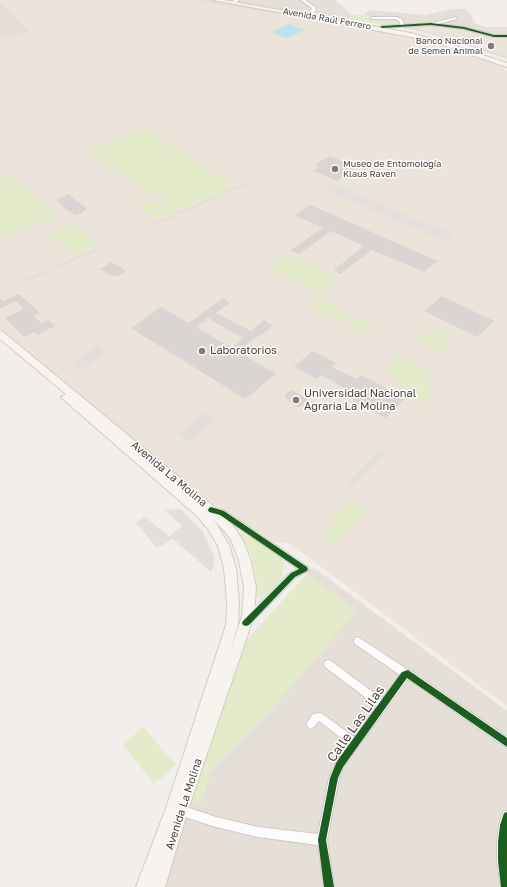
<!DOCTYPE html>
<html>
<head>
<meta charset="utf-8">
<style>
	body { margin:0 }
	canvas { display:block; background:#f1eeeb }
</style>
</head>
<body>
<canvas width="507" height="887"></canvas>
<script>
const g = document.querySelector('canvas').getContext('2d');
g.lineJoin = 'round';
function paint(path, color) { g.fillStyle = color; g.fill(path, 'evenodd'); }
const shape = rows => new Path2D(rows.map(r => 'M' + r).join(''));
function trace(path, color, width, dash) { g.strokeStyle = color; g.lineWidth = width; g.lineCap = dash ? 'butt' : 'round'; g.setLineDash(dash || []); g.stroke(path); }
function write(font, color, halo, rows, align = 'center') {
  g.font = font + ' "Golos Text",sans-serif'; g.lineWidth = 3; g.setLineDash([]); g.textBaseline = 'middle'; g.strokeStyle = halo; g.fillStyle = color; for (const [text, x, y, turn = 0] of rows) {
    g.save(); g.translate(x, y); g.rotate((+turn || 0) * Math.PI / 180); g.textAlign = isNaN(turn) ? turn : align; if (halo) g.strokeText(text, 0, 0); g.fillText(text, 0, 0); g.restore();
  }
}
paint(shape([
	[189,0,335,0,352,15,350,18,329,23],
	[0,1,32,32,0,39],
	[453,9,466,9,471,14,474,23,485,27,507,27,507,59,430,34,367,19,365,13,371,10,424,15],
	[313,567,507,711,507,887,163,887,242,646]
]), '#e5dfd8');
paint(shape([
	[4,0,189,0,383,32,420,40,505,67,504,70,507,71,507,706,304,554,286,542,284,543,275,542,232,517,171,471,0,329,0,39,32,31,0,1],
	[407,26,433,26,454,28,472,31,494,37,507,38,507,57,460,41]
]), '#ece3da');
paint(shape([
	[350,14,367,15,373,20,402,24,381,25,350,19,353,15],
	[146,129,234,187,174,212,165,206,168,204,86,151],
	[8,175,58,214,0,239,0,178],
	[153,199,162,205,145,213,136,206],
	[164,206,173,213,156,220,146,214],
	[70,223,98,245,75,255,47,233],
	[287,253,339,279,319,294,267,267],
	[320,298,352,314,342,322,310,306],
	[357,317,374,325,365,334,347,324],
	[438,328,449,335,445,353,414,340],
	[398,356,434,374,430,378,429,406,386,372],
	[348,504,357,504,362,508,365,513,339,539,333,542,325,542,321,539,324,533,335,518],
	[240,532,278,553,284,563,282,578,261,598,256,597,257,584,254,567,250,552,239,534],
	[307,573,357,611,274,707,210,773,201,804,191,800,242,646],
	[143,727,176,765,154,784,123,745]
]), '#e4ebcb');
paint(shape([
	[248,182,250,183,153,226,151,224],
	[332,184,454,235,448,242,325,190],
	[96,248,99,250,28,281,26,279],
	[97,346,106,352,82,369,73,363],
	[204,413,215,421,189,442,177,434],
	[379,451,386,452,353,486,348,482],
	[180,509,203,532,214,556,214,564,211,572,173,539,157,548,136,523,144,516,169,536,182,526,165,510]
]), '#e3dfdc');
paint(shape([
	[290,24,305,30,286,38,271,32]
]), '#bce4ee');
paint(shape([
	[330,156,357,167,337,181,313,171,319,167,315,164],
	[68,194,87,209,77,215,68,211,56,200],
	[310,205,438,261,424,272,372,250,340,274,334,270,364,246,331,231,299,254,291,250,323,228,295,215],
	[111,262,127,271,119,276,116,275,113,276,100,269],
	[19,294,40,313,33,316,42,323,48,320,55,326,37,335,34,332,25,337,20,333,5,318,24,309,16,301,0,309,0,298,4,301],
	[442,296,494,321,477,337,424,311],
	[223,298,230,303,216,313,251,331,264,320,273,326,237,351,276,374,245,399,131,328,161,307,189,323],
	[208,318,243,338,232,348,196,327],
	[313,351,336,363,331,367,357,379,362,375,405,399,385,418,341,393,346,389,322,375,316,379,294,366],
	[292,390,308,400,299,408,285,398,286,394]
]), '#d9d5d2');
const street = shape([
	[235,0,239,0,234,4,232,4,232,2,235,0],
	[301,0,305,0,315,7,316,10,312,15,309,14,312,8,301,0],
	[372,17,397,17,402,19,404,25,433,23,456,17,457,19,437,24,464,27,494,35,507,35,507,37,494,37,464,29,431,25,382,28,381,28,381,26,401,25,399,21,396,19,371,19,372,17],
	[212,507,225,511,308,567,309,569,308,571,296,577,251,623,248,624,245,623,244,620,245,617,290,573,298,569,220,515,209,512,208,510,209,508,212,507],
	[358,637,408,670,411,671,507,737,507,748,408,679,343,767,339,778,327,840,334,887,324,887,318,845,258,837,216,827,176,814,175,810,176,806,180,805,216,817,258,827,318,834,329,778,337,761,349,744,319,721,314,727,311,729,308,727,306,724,308,721,313,714,321,713,354,737,377,706,325,667,324,664,325,661,328,660,331,661,382,699,400,675,355,644,354,641,355,638,358,637],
	[507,811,507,887,501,887,497,861,497,842,499,825,503,812,507,811]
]);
const secondary = shape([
	[213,0,223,0,411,33,440,41,507,63,507,67,436,43,411,37,213,0],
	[0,331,3,332,215,507,235,528,243,541,251,561,256,587,254,616,188,810,165,887,136,887,166,808,226,625,227,602,224,568,218,546,208,529,197,516,63,399,61,397,66,394,0,339,0,331],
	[210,516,227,534,232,542,239,561,244,587,242,616,231,649,238,625,239,602,236,568,229,545,216,523,210,516]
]);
trace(street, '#cdcac7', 2);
trace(secondary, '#d2cbc3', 2);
paint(street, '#fdfcfc');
paint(secondary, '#f7f3ef');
paint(shape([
	[431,23,464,27,494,35,507,35,507,37,494,37,464,29,431,25,382,28,380,27,382,26,431,23],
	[211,507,224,511,307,567,308,569,307,571,295,577,249,625,246,626,243,625,242,623,243,621,291,573,299,569,220,515,209,512,208,510,209,508,211,507],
	[408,670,507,738,507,747,407,678,343,767,338,778,326,840,334,887,324,887,318,840,330,778,337,761,402,672,408,670],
	[507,812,507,887,501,887,498,861,498,842,500,825,504,813,507,812]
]), '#1b5e20');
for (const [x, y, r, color] of [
	[491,46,4,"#827c76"],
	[335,169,4,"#827c76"],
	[202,351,4,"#827c76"],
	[296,400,4,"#827c76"]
]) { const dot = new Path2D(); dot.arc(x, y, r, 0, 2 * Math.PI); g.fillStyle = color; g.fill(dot); trace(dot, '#fff', 1.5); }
write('9px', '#473e37', '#fff', [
	["Avenida Raúl Ferrero",327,19,10]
]);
write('9px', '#473e37', '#fff', [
	["Banco Nacional",483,41],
	["de Semen Animal",483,51],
	["Museo de Entomología",343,164,"left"],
	["Klaus Raven",343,174,"left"]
], 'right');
write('11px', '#473e37', '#fff', [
	["Laboratorios",210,351],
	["Universidad Nacional",304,394],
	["Agraria La Molina",304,407]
], 'left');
write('11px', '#473e37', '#fff', [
	["Avenida La Molina",169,474,40],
	["Avenida La Molina",184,804,-72]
]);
write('13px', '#473e37', '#fff', [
	["Calle Las Lilas",356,724,-55]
]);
</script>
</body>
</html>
